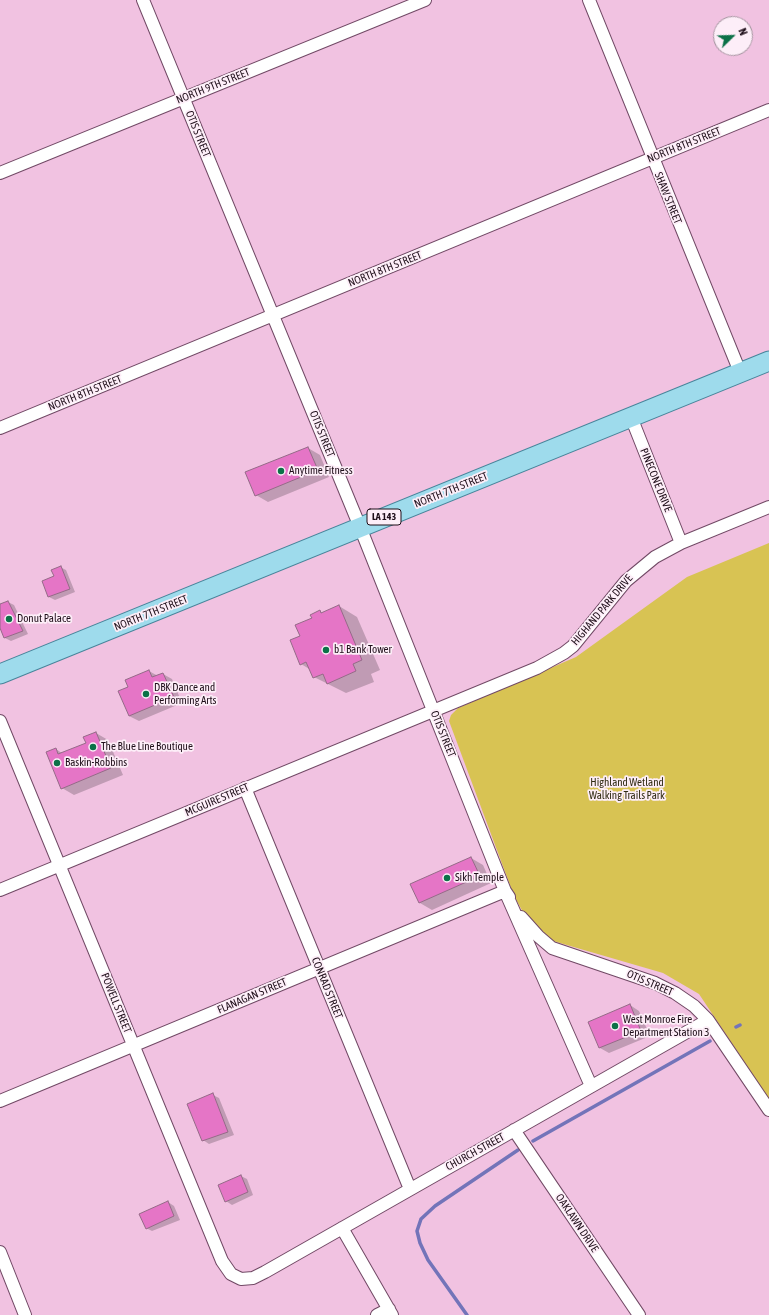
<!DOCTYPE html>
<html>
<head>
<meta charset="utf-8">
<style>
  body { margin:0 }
  #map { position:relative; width:769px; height:1315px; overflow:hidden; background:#f1c2e1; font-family:"Asap Condensed",sans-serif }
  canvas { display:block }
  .north { position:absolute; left:713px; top:16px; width:40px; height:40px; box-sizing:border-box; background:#fdeef8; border:1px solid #a4949f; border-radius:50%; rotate:67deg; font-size:11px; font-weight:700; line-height:16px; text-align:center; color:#1e0e19 }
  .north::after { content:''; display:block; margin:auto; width:14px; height:18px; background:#0c7148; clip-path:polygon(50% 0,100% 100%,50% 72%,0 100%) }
</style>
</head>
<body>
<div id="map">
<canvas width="769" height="1315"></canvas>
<div class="north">N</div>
</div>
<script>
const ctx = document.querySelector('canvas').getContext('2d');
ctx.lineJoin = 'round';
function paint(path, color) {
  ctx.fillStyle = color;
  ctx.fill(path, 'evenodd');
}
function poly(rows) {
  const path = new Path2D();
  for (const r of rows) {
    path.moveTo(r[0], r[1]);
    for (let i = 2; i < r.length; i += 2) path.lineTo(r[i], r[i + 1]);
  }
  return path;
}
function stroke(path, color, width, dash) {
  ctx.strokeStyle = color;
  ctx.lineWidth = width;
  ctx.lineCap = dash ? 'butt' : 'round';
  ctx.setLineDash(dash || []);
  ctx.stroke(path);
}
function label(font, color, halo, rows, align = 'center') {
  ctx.font = font + ' "Asap Condensed",sans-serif';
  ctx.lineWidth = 3.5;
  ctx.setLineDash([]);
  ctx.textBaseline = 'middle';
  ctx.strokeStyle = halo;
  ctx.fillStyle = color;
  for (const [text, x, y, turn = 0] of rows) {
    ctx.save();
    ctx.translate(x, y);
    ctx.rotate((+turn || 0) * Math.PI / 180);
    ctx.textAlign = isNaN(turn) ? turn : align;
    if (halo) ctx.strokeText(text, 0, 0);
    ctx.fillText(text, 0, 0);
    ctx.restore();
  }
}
const green = poly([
  [769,543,769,1099,699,994,663,973,553,941,524,914,514,896,449,721,451,715,458,708,576,657,687,577]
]);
const shadow = poly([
  [308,448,320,455,329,477,268,502,256,495],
  [60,567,66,570,75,592,55,600,49,597,43,582,55,577],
  [8,602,14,605,28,634,11,641,5,638,0,622,0,605],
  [339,606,357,617,380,670,371,674,374,682,346,693,314,677,311,670,301,664,301,637,313,618,320,612,323,613],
  [149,671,158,676,163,674,172,679,182,703,139,721,129,716,129,687],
  [96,733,108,740,123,775,74,795,62,788,56,749,63,754,87,743],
  [471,858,483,865,491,883,432,910,420,903],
  [630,1005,639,1011,650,1036,609,1053,600,1048,589,1022],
  [213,1095,219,1098,234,1135,209,1144,203,1140],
  [241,1176,247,1179,253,1195,232,1205,226,1201],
  [168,1202,174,1206,180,1220,152,1231,146,1228]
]);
const stream = poly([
  [736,1027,740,1025],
  [533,1141,710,1041],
  [467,1315,428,1260,420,1243,417,1231,421,1219,435,1206,518,1150]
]);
const building = poly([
  [308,447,318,470,255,496,245,472,308,447],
  [61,566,70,589,48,597,42,581,54,576,51,570,61,566],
  [8,601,23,631,4,638,0,628,0,604,8,601],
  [339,605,362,660,353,664,356,671,327,684,323,674,313,678,306,662,300,665,290,640,300,636,295,625,312,618,310,615,320,610,321,613,339,605],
  [149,670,152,677,163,673,174,697,129,716,118,691,128,687,125,680,149,670],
  [96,732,111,768,61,789,46,752,56,748,58,754,86,743,83,737,96,732],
  [471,857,480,876,419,903,410,884,471,857],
  [630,1004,641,1031,599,1048,588,1022,630,1004],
  [213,1093,228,1132,202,1141,187,1104,213,1093],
  [241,1175,248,1192,225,1202,218,1185,241,1175],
  [168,1201,174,1216,146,1229,139,1214,168,1201]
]);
const street = poly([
  [143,0,360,527,505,891,591,1086],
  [589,0,740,372],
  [0,173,425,0],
  [631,417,681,543],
  [0,428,769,110],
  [0,721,222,1261,231,1274,241,1279,253,1278,265,1272,708,1020],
  [245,788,410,1189],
  [0,890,537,668,564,653,573,646,626,581,655,557,681,543,769,507],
  [521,917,538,936,552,948,655,983,675,993,694,1006,708,1020,769,1110],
  [0,1101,505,891,509,897],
  [514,1130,639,1315],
  [342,1228,392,1315],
  [0,1252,25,1315],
  [377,1315,389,1309]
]);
const primary = poly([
  [0,674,769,361]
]);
const markers = [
  [281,471,4,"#0c7148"],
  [9,619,4,"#0c7148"],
  [326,650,4,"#0c7148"],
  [146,694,4,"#0c7148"],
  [93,747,4,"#0c7148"],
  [57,763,4,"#0c7148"],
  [447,878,4,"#0c7148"],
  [615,1026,4,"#0c7148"]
];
const shields = [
  [384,517,34]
];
const shieldNames = [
  ["LA 143",384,517]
];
const streetNames = [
  ["NORTH 9TH STREET",213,86,-22],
  ["OTIS STREET",198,134,68],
  ["NORTH 8TH STREET",684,145,-22],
  ["SHAW STREET",668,198,68],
  ["NORTH 8TH STREET",385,269,-22],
  ["NORTH 8TH STREET",85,393,-22],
  ["OTIS STREET",322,434,68],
  ["PINECONE DRIVE",656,480,68],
  ["NORTH 7TH STREET",451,490,-22],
  ["HIGHAND PARK DRIVE",602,610,-50],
  ["NORTH 7TH STREET",151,613,-22],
  ["OTIS STREET",443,734,68],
  ["MCGUIRE STREET",217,800,-23],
  ["OTIS STREET",650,983,23],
  ["CONRAD STREET",327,988,68],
  ["FLANAGAN STREET",252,996,-23],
  ["POWELL STREET",116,1003,68],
  ["CHURCH STREET",475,1152,-29],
  ["OAKLAWN DRIVE",577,1223,56]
];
const poiNames = [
  ["Anytime Fitness",289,471],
  ["Donut Palace",17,619],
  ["b1 Bank Tower",334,650],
  ["DBK Dance and",154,688],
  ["Performing Arts",154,701],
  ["The Blue Line Boutique",101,747],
  ["Baskin-Robbins",65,763],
  ["Sikh Temple",455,878],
  ["West Monroe Fire",623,1020],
  ["Department Station 3",623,1033]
];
const parkNames = [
  ["Highland Wetland",627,783],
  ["Walking Trails Park",627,796]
];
paint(green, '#d8c353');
paint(shadow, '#0003');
stroke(stream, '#7374b9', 3.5);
paint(building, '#e575c6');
stroke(building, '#946a87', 1);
stroke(street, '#714965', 14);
stroke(primary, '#47849a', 21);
stroke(street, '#fff', 12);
stroke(primary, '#9edbec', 19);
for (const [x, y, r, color] of markers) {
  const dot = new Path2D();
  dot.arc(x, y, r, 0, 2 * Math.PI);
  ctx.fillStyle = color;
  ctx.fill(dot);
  stroke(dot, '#fdeef8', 1.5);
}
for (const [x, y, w] of shields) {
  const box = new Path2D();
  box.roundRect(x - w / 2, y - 8, w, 16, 3);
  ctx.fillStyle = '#fdeef8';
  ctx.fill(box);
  stroke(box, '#1e0e19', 1);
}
label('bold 10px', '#1e0e19', null, shieldNames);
label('11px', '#1e0e19', '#fdeef8', streetNames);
label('11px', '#1e0e19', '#fdeef8', poiNames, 'left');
label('11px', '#302b13', '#fdeef8', parkNames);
</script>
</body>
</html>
